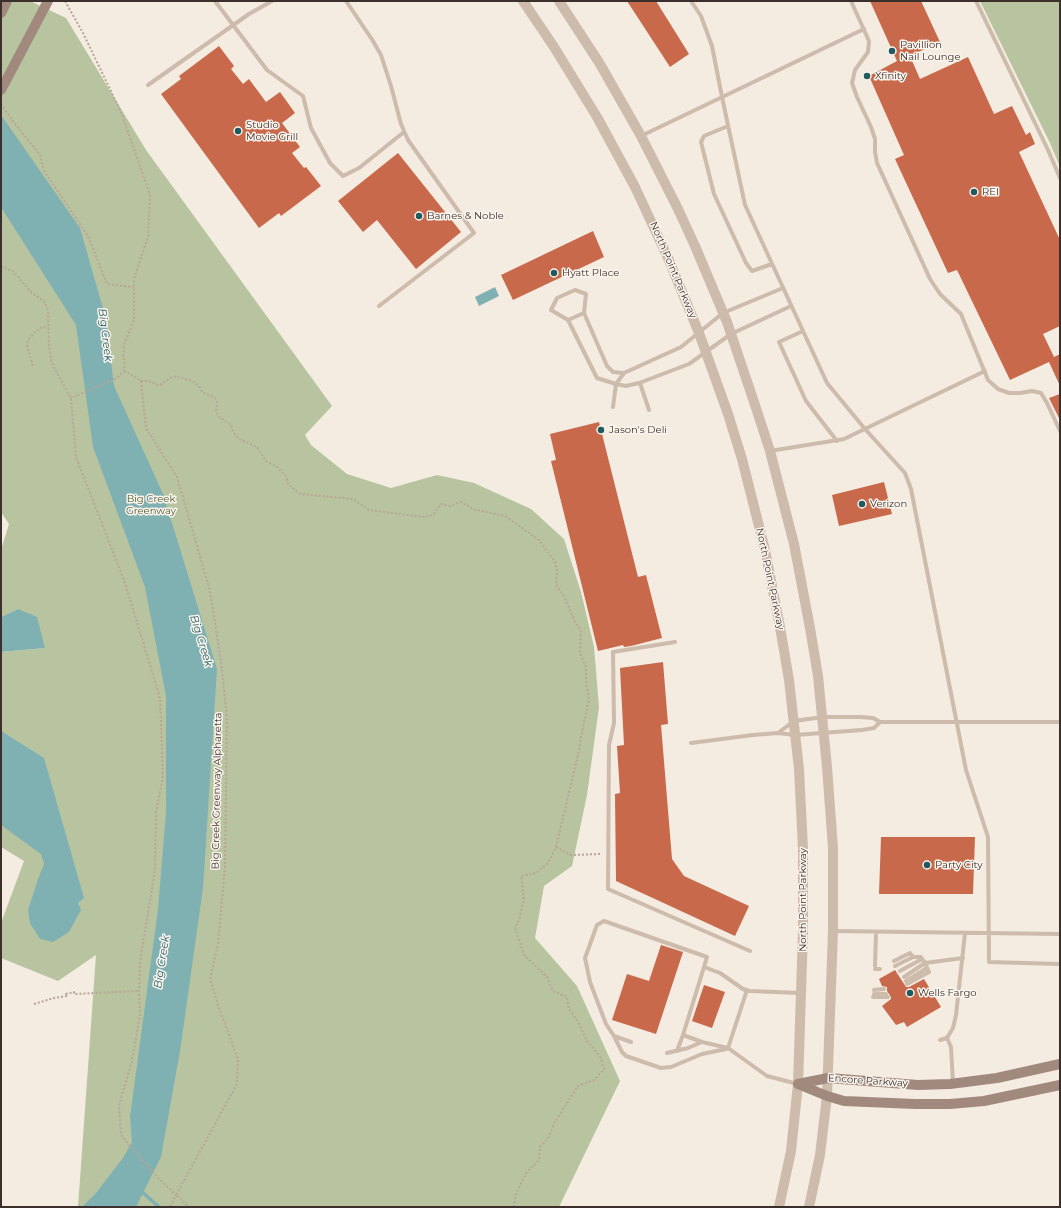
<!DOCTYPE html>
<html>
<head>
<meta charset="utf-8">
<style>
  body { margin:0 }
  #map { position:relative; width:1061px; height:1208px; overflow:hidden; background:#f4ebe1; font-family:Montserrat,sans-serif }
  canvas { display:block }
  .frame { position:absolute; inset:0; border:2px solid #3b302b; pointer-events:none }
</style>
</head>
<body>
<div id="map">
<canvas width="1061" height="1208"></canvas>
<div class="frame"></div>
</div>
<script>
const ctx = document.querySelector('canvas').getContext('2d');
ctx.lineJoin = 'round';
function paint(path, color) {
  ctx.fillStyle = color;
  ctx.fill(path, 'evenodd');
}
function poly(rows) {
  const path = new Path2D();
  for (const r of rows) {
    path.moveTo(r[0], r[1]);
    for (let i = 2; i < r.length; i += 2) path.lineTo(r[i], r[i + 1]);
  }
  return path;
}
function stroke(path, color, width, dash) {
  ctx.strokeStyle = color;
  ctx.lineWidth = width;
  ctx.lineCap = dash ? 'butt' : 'round';
  ctx.setLineDash(dash || []);
  ctx.stroke(path);
}
function label(font, color, halo, rows, align = 'center') {
  ctx.font = font + ' Montserrat,sans-serif';
  ctx.lineWidth = 3;
  ctx.setLineDash([]);
  ctx.textBaseline = 'middle';
  ctx.strokeStyle = halo;
  ctx.fillStyle = color;
  for (const [text, x, y, turn = 0] of rows) {
    ctx.save();
    ctx.translate(x, y);
    ctx.rotate((+turn || 0) * Math.PI / 180);
    ctx.textAlign = isNaN(turn) ? turn : align;
    if (halo) ctx.strokeText(text, 0, 0);
    ctx.fillText(text, 0, 0);
    ctx.restore();
  }
}
const green = poly([
  [1,1,30,1,66,18,146,150,332,406,305,435,311,445,347,474,391,488,437,475,474,483,531,509,564,539,581,592,594,647,599,707,587,795,572,866,544,886,535,938,577,986,620,1081,559,1207,78,1207,96,955,58,981,1,958,1,923,24,861,1,847,1,652,45,648,18,609,1,617,1,550,9,524,1,512],
  [980,1,1060,1,1060,167,1050,143]
]);
const water = poly([
  [1,115,80,228,106,319,114,386,163,494,217,669,203,888,180,1051,161,1157,136,1207,82,1207,96,1193,123,1158,132,1142,130,1117,158,909,166,813,166,696,145,587,93,447,76,325,1,207],
  [495,287,499,296,479,306,475,297],
  [18,609,37,617,45,648,1,652,1,617],
  [1,731,44,758,84,898,78,903,81,910,69,932,53,942,40,939,30,923,28,910,38,879,44,864,41,854,1,825]
]);
const stream = poly([
  [140,1190,159,1207]
]);
const building = poly([
  [627,1,656,1,689,54,670,67],
  [870,1,921,1,940,42,910,56,920,79,968,57,994,114,1012,106,1026,135,1030,132,1035,144,1019,152,1060,240,1060,326,1043,334,1054,357,1060,354,1060,386,1049,362,1010,380,957,270,948,273,895,159,904,155,869,76,897,61],
  [219,46,234,66,231,69,243,84,249,79,266,102,280,92,295,113,282,123,300,147,292,153,304,168,306,167,321,186,281,216,279,213,259,228,161,94,181,79,179,76],
  [398,153,461,232,416,269,377,220,363,232,338,201],
  [593,231,604,257,513,300,501,275],
  [1060,394,1060,420,1049,398],
  [599,422,638,577,646,575,662,638,631,646,624,647,623,645,598,651,551,461,556,460,550,434],
  [884,482,892,514,839,526,832,495],
  [663,662,668,724,661,725,672,859,684,876,749,906,735,936,616,881,615,794,620,793,617,746,624,745,620,668],
  [881,837,975,837,973,894,879,894],
  [661,945,683,952,656,1034,612,1020,627,974,649,981],
  [895,970,906,987,909,987,924,979,941,1007,907,1027,904,1022,896,1025,882,1006,891,999,891,997,887,991,887,987,882,986,879,979],
  [704,985,725,992,712,1028,692,1021]
]);
const path = poly([
  [65,1,83,33,121,112,150,195,148,237,134,279,134,320,124,345,123,357,125,365,124,371,117,378,71,398],
  [1,104,12,120,40,155,44,171,88,236,107,284,133,287],
  [1,266,14,272,32,293,45,302,48,310,49,346,51,359,53,366,71,398,76,457,125,583,160,698,163,776,156,813,155,870,140,962,139,991,140,1015,132,1061,119,1105,121,1135,157,1177,176,1195,170,1207],
  [33,366,27,346,28,340,36,331,41,328,48,327],
  [124,371,134,376,141,381,146,428,177,477,210,591,221,662,227,718,225,867,218,944,210,979,220,1011,238,1059,237,1084,176,1195,189,1207],
  [141,381,149,381,158,385,162,384,170,378,176,376,192,381,199,386,202,392,215,398,217,402,216,410,218,416,231,425,233,432,239,439,257,447,266,461,277,467,286,476,288,484,300,494,353,499,369,510,423,517,433,515,441,504,450,506,461,502,473,509,505,516,539,540,555,562,557,570,556,585,564,596,576,624,581,630,580,652,586,668,586,681,589,699,582,732,578,755,556,847,548,863,536,873,521,876,524,899,519,920,515,928,524,955,547,977,553,991,567,997,569,1009,577,1020,587,1041,600,1056,604,1069,594,1080,578,1086,565,1106,554,1124,548,1139,540,1147,539,1160,526,1173,515,1196,514,1207],
  [556,847,571,855,601,854],
  [34,1004,54,998,67,996,66,994,74,992,74,994,139,991]
]);
const service = poly([
  [215,1,267,70,303,96,311,128,330,163,343,176,359,168,404,132],
  [346,1,373,41,381,55,391,86,401,124,408,140,474,233,379,306],
  [691,1,701,16,712,46,722,97,745,205,827,383,865,429,905,473,911,489,966,770,988,837,989,962,1060,964],
  [851,1,869,41,868,52,855,70,852,83,857,97,871,127,875,139,875,152,877,163,930,279,940,294,961,314,988,380,998,389,1009,393,1020,393,1032,391,1041,393,1047,403,1060,431],
  [976,1,1048,150,1060,178],
  [148,85,249,14,272,1],
  [728,126,704,136,701,142,714,194,746,263,752,271,772,264],
  [641,136,864,29],
  [568,320,551,310,557,298,575,290,586,294,584,313],
  [803,331,779,342,806,401,837,441],
  [624,373,613,372,607,366,584,313,568,320,597,378,616,384,626,386,639,383,689,364,731,334,791,306],
  [640,383,649,410],
  [613,407,616,384,624,373,681,347,723,313,783,288],
  [770,451,844,439,985,371],
  [675,642,613,652,614,723,609,745,608,889,750,951],
  [778,733,794,721,823,717,860,717,873,718,880,722,1060,722],
  [691,743,753,735,778,733,795,735,862,730,874,728,880,722],
  [833,931,1060,934],
  [894,961,910,953,913,957,921,957,925,963,929,972,907,984],
  [875,966,876,932],
  [895,966,913,957],
  [875,969,880,969],
  [900,971,922,959],
  [904,977,925,963,963,958],
  [906,981,927,968],
  [874,990,884,989],
  [874,994,886,994],
  [873,997,888,997],
  [614,1036,622,1052,626,1056,661,1068,671,1067,702,1054,726,1049],
  [947,1038,951,1047,953,1083],
  [940,1040,947,1038,953,1028,956,1015,965,933],
  [631,1042,614,1036,606,1024,590,982,585,958,597,925,604,921,707,957,704,967],
  [728,1048,747,990],
  [677,1051,683,1035],
  [667,1053,688,1048,702,1042],
  [798,1084,767,1076,728,1048,702,1042,683,1035,704,967,720,973,743,989,749,991,801,993]
]);
const tertiary = poly([
  [523,1,554,47,597,117,635,187,668,258,699,333,728,414,742,459,765,550,780,627,789,680,799,769,803,849,803,931,798,1084,791,1151,779,1207],
  [559,1,600,64,641,136,678,209,695,246,727,322,755,405,770,451,794,544,810,628,818,676,827,767,833,848,833,931,827,1096,820,1155,809,1207]
]);
const secondary = poly([
  [1,13,7,1],
  [1,90,48,1],
  [798,1084,827,1096,844,1101,915,1104,950,1104,984,1101,1060,1085],
  [798,1084,828,1078,918,1085,950,1084,997,1078,1060,1064]
]);
const markers = [
  [892,51,4,"#1f5a5e"],
  [867,76,4,"#1f5a5e"],
  [238,131,4,"#1f5a5e"],
  [974,192,4,"#1f5a5e"],
  [419,216,4,"#1f5a5e"],
  [554,273,4,"#1f5a5e"],
  [601,430,4,"#1f5a5e"],
  [862,504,4,"#1f5a5e"],
  [927,865,4,"#1f5a5e"],
  [910,993,4,"#1f5a5e"]
];
const poiNames = [
  ["Pavillion",900,45],
  ["Nail Lounge",900,57],
  ["Xfinity",875,76],
  ["Studio",246,125],
  ["Movie Grill",246,137],
  ["REI",982,192],
  ["Barnes & Noble",427,216],
  ["Hyatt Place",562,273],
  ["Jason's Deli",609,430],
  ["Verizon",870,504],
  ["Party City",935,865],
  ["Wells Fargo",918,993]
];
const streetNames = [
  ["North Point Parkway",673,270,67],
  ["North Point Parkway",770,579,78],
  ["Big Creek Greenway Alpharetta",217,791,-89],
  ["North Point Parkway",803,900,-90],
  ["Encore Parkway",868,1081,4]
];
const parkNames = [
  ["Big Creek",151,499],
  ["Greenway",151,511]
];
const waterNames = [
  ["Big Creek",105,335,83],
  ["Big Creek",201,641,73],
  ["Big Creek",162,962,-81]
];
paint(green, '#b8c4a0');
paint(water, '#7fb0b2');
stroke(stream, '#7fb0b2', 3.5);
paint(building, '#c8694b');
stroke(path, '#b9a596', 2, [2, 2]);
stroke(service, '#cdbbac', 4);
stroke(tertiary, '#cdbbac', 10);
stroke(secondary, '#a18a7d', 10);
for (const [x, y, r, color] of markers) {
  const dot = new Path2D();
  dot.arc(x, y, r, 0, 2 * Math.PI);
  ctx.fillStyle = color;
  ctx.fill(dot);
  stroke(dot, '#fbf5ee', 1.5);
}
label('10px', '#3b302b', '#fbf5ee', poiNames, 'left');
label('10px', '#3b302b', '#fbf5ee', streetNames);
label('10px', '#4a5a2e', '#fbf5ee', parkNames);
label('italic 11px', '#1f5a5e', '#fbf5ee', waterNames);
</script>
</body>
</html>
